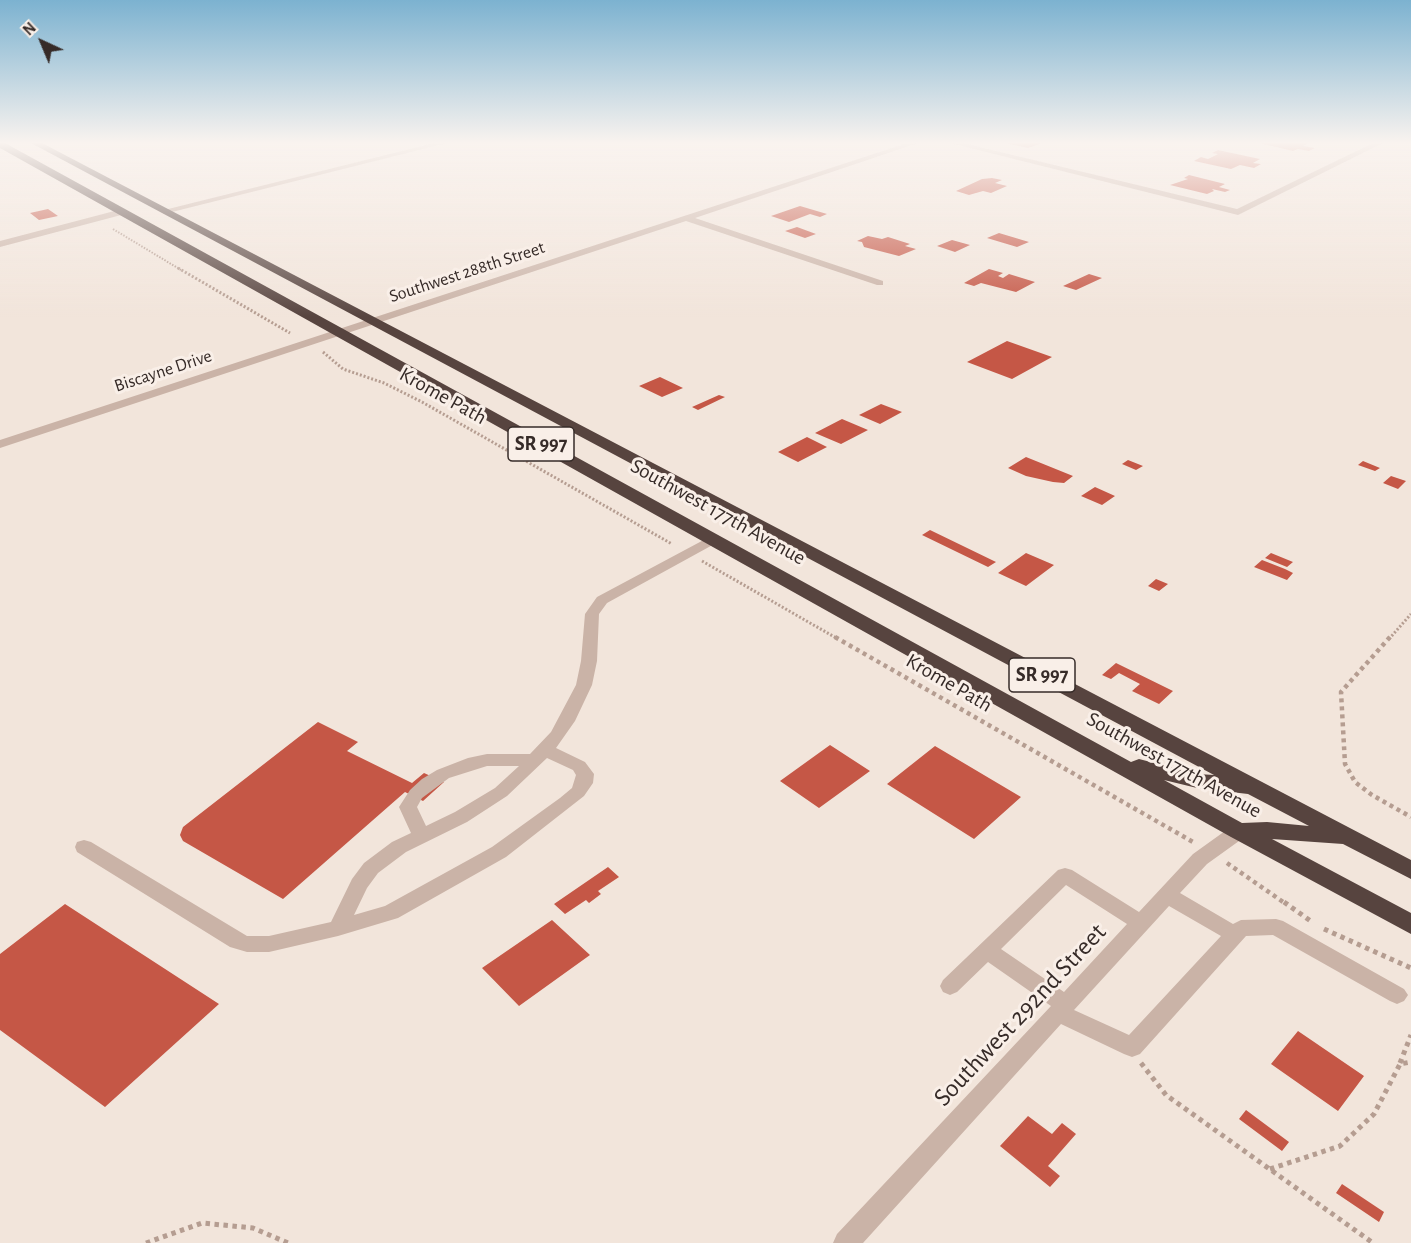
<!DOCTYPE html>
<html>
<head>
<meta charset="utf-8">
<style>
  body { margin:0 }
  #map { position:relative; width:1411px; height:1243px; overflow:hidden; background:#f2e5db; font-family:"Alegreya Sans",sans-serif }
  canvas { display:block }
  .north { position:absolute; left:12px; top:12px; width:60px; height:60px; -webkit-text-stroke:4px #f9efe8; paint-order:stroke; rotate:316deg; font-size:16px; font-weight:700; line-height:24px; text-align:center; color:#362b28 }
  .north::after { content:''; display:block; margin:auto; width:21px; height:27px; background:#362b28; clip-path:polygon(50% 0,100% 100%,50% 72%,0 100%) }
</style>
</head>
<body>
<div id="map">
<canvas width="1411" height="1243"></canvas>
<div class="north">N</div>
</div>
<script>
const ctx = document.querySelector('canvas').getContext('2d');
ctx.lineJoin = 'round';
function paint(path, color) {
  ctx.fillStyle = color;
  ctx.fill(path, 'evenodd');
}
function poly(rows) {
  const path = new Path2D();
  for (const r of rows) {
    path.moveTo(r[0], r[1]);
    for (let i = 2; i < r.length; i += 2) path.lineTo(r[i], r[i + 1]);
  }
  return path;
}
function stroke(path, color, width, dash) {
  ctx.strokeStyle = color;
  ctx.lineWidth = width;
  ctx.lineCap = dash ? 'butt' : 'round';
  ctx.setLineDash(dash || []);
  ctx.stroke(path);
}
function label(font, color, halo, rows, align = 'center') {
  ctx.font = font + ' "Alegreya Sans",sans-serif';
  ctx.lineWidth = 6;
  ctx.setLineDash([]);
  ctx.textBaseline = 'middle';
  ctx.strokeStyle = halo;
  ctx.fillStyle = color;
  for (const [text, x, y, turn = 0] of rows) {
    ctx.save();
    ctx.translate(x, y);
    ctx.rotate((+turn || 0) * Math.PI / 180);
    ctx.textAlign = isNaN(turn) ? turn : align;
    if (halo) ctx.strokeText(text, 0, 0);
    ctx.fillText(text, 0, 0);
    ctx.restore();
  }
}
const building = poly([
  [1005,143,1042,143,1028,148],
  [1259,143,1308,143,1303,146,1315,148,1309,151,1298,149,1293,151],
  [1218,150,1260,159,1253,163,1261,164,1254,168,1240,165,1231,169,1194,161,1201,157,1208,159,1218,154,1212,153],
  [1189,175,1225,184,1219,187,1230,190,1225,192,1212,189,1214,191,1207,194,1170,185,1188,179,1184,178],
  [992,178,1002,180,995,183,1007,186,991,193,983,191,969,195,956,191,982,179],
  [800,206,827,214,820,217,810,214,789,222,771,216],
  [48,209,58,216,39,220,30,213],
  [797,227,816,234,805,238,785,231],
  [999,233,1029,242,1017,247,987,238],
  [868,236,882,239,888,237,910,244,905,246,916,249,899,256,864,247,862,242,857,241],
  [952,240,970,245,955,252,937,246],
  [989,269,1003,273,998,276,1003,278,1009,274,1035,282,1016,292,981,283,974,286,964,283],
  [1089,274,1102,278,1076,290,1063,286],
  [1007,341,1052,357,1012,379,967,362],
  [660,377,683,388,662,397,639,386],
  [719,395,725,397,698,410,692,407],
  [881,404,902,412,880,424,859,415],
  [842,419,868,430,841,444,815,433],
  [807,437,827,447,798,462,778,452],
  [1026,457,1073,476,1064,483,1053,482,1026,476,1008,468],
  [1128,460,1143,466,1136,470,1122,464],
  [1363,461,1380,468,1375,471,1358,465],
  [1391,476,1406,481,1398,489,1383,483],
  [1095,487,1115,496,1102,505,1081,496],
  [930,530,996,562,988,567,922,535],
  [1026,553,1054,565,1026,586,998,573],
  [1271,553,1293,562,1287,567,1265,558],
  [1262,560,1285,569,1293,573,1287,580,1254,567],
  [1156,579,1168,584,1159,591,1148,586],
  [1116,663,1173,691,1159,704,1132,691,1140,684,1119,673,1111,679,1102,675],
  [318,722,358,742,347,751,412,783,424,773,444,782,423,801,405,792,283,899,183,841,180,835,183,827],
  [830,745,870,771,819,808,780,781],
  [935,746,1021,797,974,839,887,784],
  [608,867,619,877,598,891,601,894,589,903,586,900,565,914,554,904],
  [65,904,219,1004,105,1107,0,1030,0,954],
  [552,920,590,955,519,1006,482,968],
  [1298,1031,1364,1076,1338,1111,1271,1064],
  [1246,1110,1289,1142,1282,1151,1239,1119],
  [1028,1116,1052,1134,1062,1123,1076,1134,1048,1166,1060,1176,1050,1187,1000,1146],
  [1342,1184,1384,1212,1379,1222,1336,1193]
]);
const pathFar3 = poly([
  [113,229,181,270]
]);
const pathFar2 = poly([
  [178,268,290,333],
  [323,352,343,369,384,383,422,402,672,544],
  [702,561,838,639],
  [1389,639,1411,614]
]);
const pathFar1 = poly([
  [835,637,1193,842],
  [1390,637,1341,692,1345,764,1355,782,1372,795,1411,817],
  [1227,863,1286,904]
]);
const path = poly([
  [1284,902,1312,922],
  [1324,929,1411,968],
  [1141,1063,1166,1095,1373,1243],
  [1400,1063,1411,1035],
  [1270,1169,1340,1146,1374,1114,1400,1064,1411,1062],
  [146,1243,202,1223,253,1228,288,1243]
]);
const minor = poly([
  [434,143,447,143,164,214,160,211,434,143],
  [907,143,918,143,695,218,883,281,883,285,877,285,686,221,0,448,0,440,907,143],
  [950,143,963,143,1237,209,1373,143,1383,143,1238,215,950,143],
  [122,209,125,210,125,214,0,247,0,241,122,209],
  [713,535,718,536,720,539,718,542,607,603,599,614,597,661,592,685,575,721,556,748,585,762,594,774,593,783,584,796,506,857,398,918,338,936,269,952,247,952,230,947,77,852,75,847,77,842,84,840,91,842,247,936,269,936,331,922,352,879,364,863,392,842,411,833,399,807,410,790,422,779,437,770,468,758,487,754,530,754,551,732,576,685,581,661,585,614,597,597,713,535],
  [547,758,573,770,576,775,572,788,560,798,492,847,385,906,354,915,367,888,378,873,406,852,467,822,507,796,547,758],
  [487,766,519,766,495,788,455,812,426,826,417,807,422,798,449,778,487,766],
  [1239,824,1246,826,1248,831,1246,836,1207,864,1180,893,1233,924,1241,920,1276,919,1283,921,1404,989,1408,995,1404,1001,1397,1004,1390,1001,1273,935,1246,936,1140,1054,1132,1057,1124,1054,1061,1024,863,1243,833,1243,837,1234,1051,1006,988,962,957,992,950,995,943,992,940,986,943,980,1058,870,1065,868,1072,870,1139,912,1193,854,1232,826,1239,824],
  [1066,885,1127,924,1064,992,1001,949,1066,885],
  [1169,906,1221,936,1129,1035,1074,1010,1169,906]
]);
const highway = poly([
  [0,143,5,143,1131,762,1139,759,1197,774,1214,775,31,143,42,143,1411,860,1411,879,1343,844,1272,839,1411,913,1411,934,1231,837,0,148,0,143],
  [1164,780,1197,788,1248,794,1309,826,1267,822,1242,823,1164,780]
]);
const farStreetnames = [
  ["Southwest 288th Street",467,272,-18],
  ["Biscayne Drive",163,371,-18]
];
const shields = [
  [541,444,66],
  [1042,675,66]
];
const shieldNames = [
  ["SR 997",541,444],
  ["SR 997",1042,675]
];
const streetNames = [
  ["Krome Path",443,396,29],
  ["Southwest 177th Avenue",718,512,29],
  ["Krome Path",949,683,30],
  ["Southwest 177th Avenue",1174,765,29]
];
const nearStreetnames = [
  ["Southwest 292nd Street",1020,1015,-47]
];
paint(building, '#c55746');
stroke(pathFar3, '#b59d91', 2, [1.5, 1.5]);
stroke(pathFar2, '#b59d91', 3, [2, 2]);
stroke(pathFar1, '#b59d91', 4.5, [4, 4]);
stroke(path, '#b59d91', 5, [4.5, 4.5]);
paint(minor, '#cab3a7');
paint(highway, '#57443f');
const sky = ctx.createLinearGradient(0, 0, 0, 317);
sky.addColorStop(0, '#7cb2d0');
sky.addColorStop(0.45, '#f9f3ef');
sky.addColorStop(1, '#f9f3ef00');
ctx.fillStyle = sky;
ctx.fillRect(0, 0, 1411, 317);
label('18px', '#362b28', '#f9efe8', farStreetnames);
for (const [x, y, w] of shields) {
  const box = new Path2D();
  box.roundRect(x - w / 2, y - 17, w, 34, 4.5);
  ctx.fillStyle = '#f9efe8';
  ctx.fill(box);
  stroke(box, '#362b28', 1.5);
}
label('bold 20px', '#362b28', null, shieldNames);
label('21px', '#362b28', '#f9efe8', streetNames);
label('26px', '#362b28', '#f9efe8', nearStreetnames);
</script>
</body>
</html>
